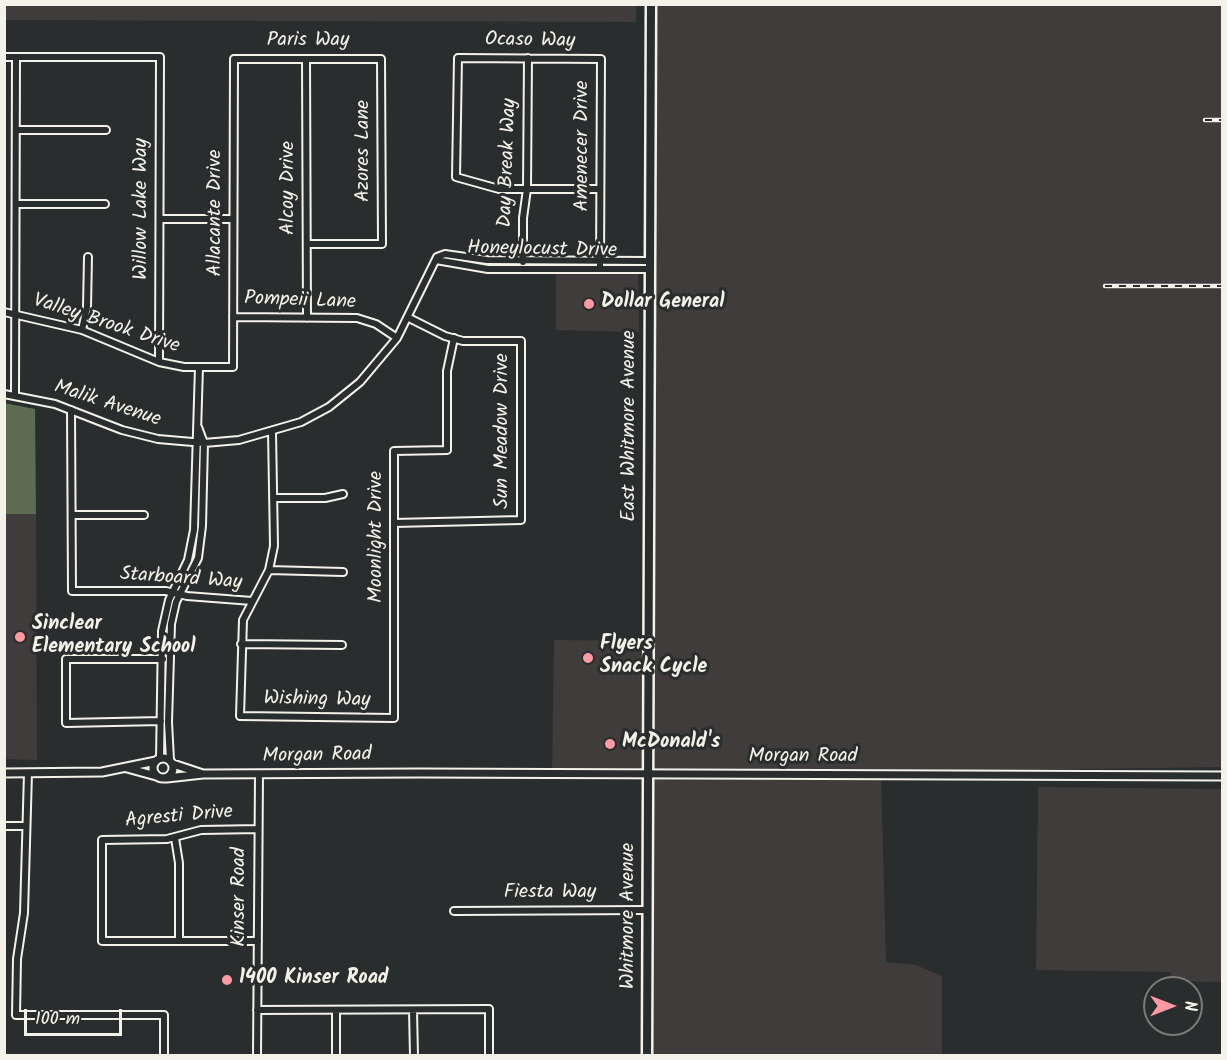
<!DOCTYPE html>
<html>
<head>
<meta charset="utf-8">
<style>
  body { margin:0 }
  #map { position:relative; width:1227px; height:1060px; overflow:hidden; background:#2a2d2e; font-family:Kalam,sans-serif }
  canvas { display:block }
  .frame { position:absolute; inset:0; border:6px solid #f4f1e8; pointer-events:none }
  .north { position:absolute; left:1143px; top:976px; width:60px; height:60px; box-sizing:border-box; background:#2a2d2e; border:2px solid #7b7b78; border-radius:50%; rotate:90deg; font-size:16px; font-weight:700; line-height:24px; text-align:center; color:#f4f1e8 }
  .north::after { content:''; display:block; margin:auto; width:21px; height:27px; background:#ff9aa2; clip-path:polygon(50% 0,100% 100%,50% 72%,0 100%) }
  .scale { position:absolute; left:24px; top:1009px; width:98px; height:27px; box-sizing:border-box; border:3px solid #f4f1e8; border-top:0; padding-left:8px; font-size:18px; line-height:21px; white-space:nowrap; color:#f4f1e8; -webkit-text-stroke:4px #2a2d2e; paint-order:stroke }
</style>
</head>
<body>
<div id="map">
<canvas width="1227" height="1060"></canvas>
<div class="frame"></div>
<div class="north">N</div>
<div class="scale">100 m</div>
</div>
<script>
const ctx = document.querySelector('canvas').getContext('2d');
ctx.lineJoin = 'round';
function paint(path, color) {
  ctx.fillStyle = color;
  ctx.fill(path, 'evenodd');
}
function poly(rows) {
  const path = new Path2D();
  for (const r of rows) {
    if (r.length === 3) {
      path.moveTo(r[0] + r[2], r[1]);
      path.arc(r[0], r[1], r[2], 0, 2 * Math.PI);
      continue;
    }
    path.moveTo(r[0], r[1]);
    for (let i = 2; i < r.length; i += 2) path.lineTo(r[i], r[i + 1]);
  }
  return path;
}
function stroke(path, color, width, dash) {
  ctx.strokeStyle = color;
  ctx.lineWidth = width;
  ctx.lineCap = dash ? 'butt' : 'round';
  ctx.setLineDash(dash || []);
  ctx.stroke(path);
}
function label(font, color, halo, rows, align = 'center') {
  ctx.font = font + ' Kalam,sans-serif';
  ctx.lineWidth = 6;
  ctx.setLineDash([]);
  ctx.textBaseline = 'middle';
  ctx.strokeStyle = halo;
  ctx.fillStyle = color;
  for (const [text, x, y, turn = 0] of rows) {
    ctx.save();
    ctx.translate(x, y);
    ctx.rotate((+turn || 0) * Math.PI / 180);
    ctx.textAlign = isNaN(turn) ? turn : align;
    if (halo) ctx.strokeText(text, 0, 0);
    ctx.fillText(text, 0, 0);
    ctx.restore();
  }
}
const built = poly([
  [5,4,636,4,636,22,5,20],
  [656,5,1222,5,1222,767,881,772,886,962,916,965,942,976,942,1055,645,1056,648,383],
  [556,264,638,265,639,332,556,330],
  [5,514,36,514,37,760,5,759],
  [554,640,643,641,642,771,552,774],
  [1038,787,1222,789,1222,982,1171,981,1171,972,1036,970]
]);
const green = poly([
  [4,403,35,409,36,514,5,514]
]);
const minor = poly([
  [4,57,160,57,159,362],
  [306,59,307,318],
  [17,130,106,130],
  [17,204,105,204],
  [160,219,233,219],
  [436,260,488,269,648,269],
  [523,262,523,218,527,189,528,58],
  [600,269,601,59,458,58,456,177,499,189,600,189],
  [4,312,82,330,159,362,184,367,233,367,234,59,381,59,382,244,307,244],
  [233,317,357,318,376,324,397,338],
  [82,330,87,307,88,257],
  [4,394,55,404,122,430,158,439,204,443,239,440,301,422,329,407,360,382,397,338,437,257,445,254,487,260,648,261],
  [15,395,16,57],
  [71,410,72,591,166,591,187,596,252,601],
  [272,432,274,546,269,570,243,620,240,716,394,718,394,451,447,450,447,371,454,338],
  [273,498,325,498,343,494],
  [72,515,144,515],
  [394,523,521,520,521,341,463,341,445,336,409,318],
  [269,570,343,572],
  [241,644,342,645],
  [161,721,66,723,66,659,163,659],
  [160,759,162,631,169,600,188,560,194,530,199,367],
  [170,760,168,722,171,624,176,602,198,558,202,526,204,443,198,427],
  [28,773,24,913,17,959,16,1015,164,1015,164,1056],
  [4,826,25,826],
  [175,838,179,863,179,941],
  [454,911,647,910],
  [258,941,102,941,102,840,167,839,201,830,258,829],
  [257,1010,489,1009,489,1056],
  [336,1010,336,1056],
  [413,1010,414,1056],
  [257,1056,259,775]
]);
const tertiary = poly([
  [163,768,10],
  [173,764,203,774],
  [127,768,156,776],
  [4,773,102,772,156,761],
  [167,778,203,774,419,773,1222,776]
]);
const secondary = poly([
  [647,1056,651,4]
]);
const rail = poly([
  [1205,120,1222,120],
  [1105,286,1222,286]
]);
const markers = [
  [589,304,6,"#ff9aa2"],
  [20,637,6,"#ff9aa2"],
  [588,658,6,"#ff9aa2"],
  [610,744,6,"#ff9aa2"],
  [227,980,6,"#ff9aa2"]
];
const streetNames = [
  ["Paris Way",308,42],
  ["Ocaso Way",530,42,1],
  ["Amenecer Drive",584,146,-90],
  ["Azores Lane",365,151,-90],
  ["Day Break Way",509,163,-88],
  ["Alcoy Drive",290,188,-90],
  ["Willow Lake Way",143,209,-90],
  ["Allacante Drive",217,213,-90],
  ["Honeylocust Drive",542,251,1],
  ["Pompeii Lane",300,302,2],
  ["Valley Brook Drive",106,325,18],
  ["Malik Avenue",107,405,18],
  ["East Whitmore Avenue",631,426,-90],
  ["Sun Meadow Drive",504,431,-90],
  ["Moonlight Drive",378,537,-90],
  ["Starboard Way",181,580,4],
  ["Wishing Way",317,701,1],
  ["Morgan Road",317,757,-1],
  ["Morgan Road",803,758],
  ["Agresti Drive",179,818,-5],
  ["Fiesta Way",550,894],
  ["Kinser Road",241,897,-90],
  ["Whitmore Avenue",630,916,-90]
];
const poiNames = [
  ["Dollar General",601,304],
  ["Sinclear",32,626],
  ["Elementary School",32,649],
  ["Flyers",600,646],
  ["Snack Cycle",600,669],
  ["McDonald's",622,744],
  ["1400 Kinser Road",239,980]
];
paint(built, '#3f3c3b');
paint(green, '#5d6b52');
stroke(minor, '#f4f1e8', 10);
stroke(tertiary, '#f4f1e8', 11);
stroke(secondary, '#f4f1e8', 13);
stroke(minor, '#2a2d2e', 6);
stroke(tertiary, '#2a2d2e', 7);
stroke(secondary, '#2a2d2e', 8);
stroke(rail, '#f4f1e8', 4.5);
stroke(rail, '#2a2d2e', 2, [7]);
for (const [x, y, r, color] of markers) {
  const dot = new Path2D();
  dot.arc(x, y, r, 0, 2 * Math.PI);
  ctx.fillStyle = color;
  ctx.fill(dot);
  stroke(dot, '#2a2d2e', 2);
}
label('20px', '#f4f1e8', '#2a2d2e', streetNames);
label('bold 20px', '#f4f1e8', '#2a2d2e', poiNames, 'left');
</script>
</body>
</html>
